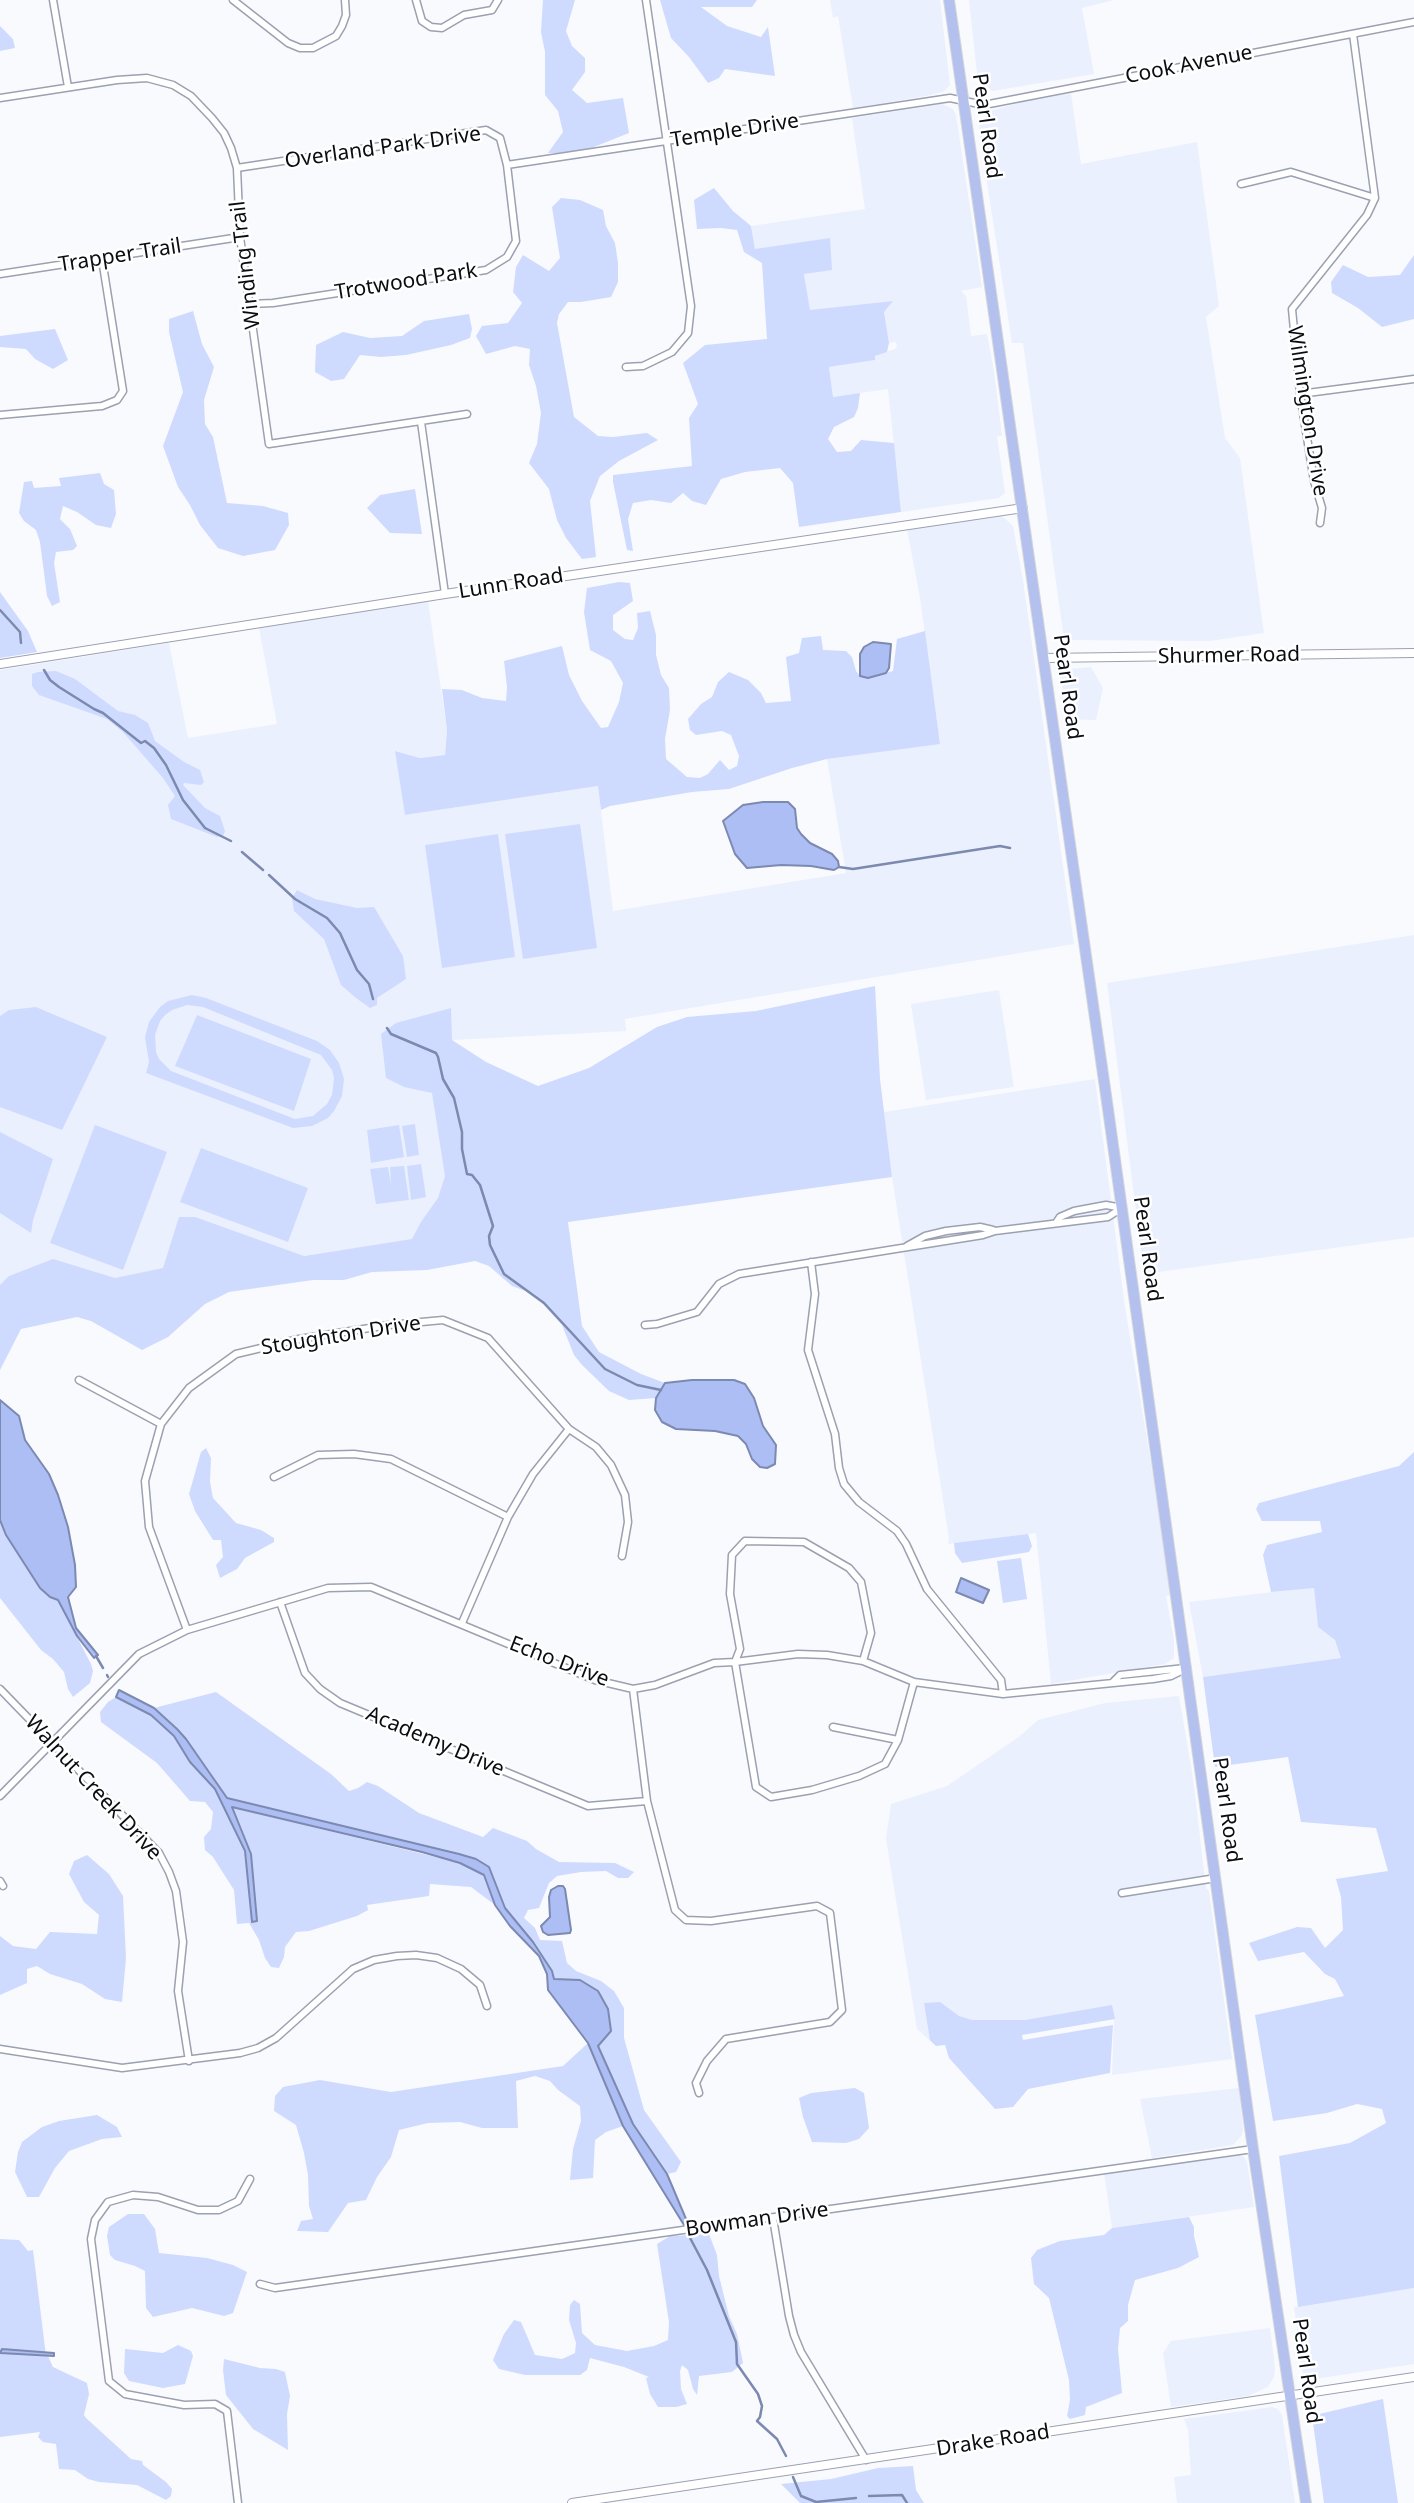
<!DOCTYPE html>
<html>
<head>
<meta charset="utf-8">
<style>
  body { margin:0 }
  canvas { display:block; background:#f9fafe }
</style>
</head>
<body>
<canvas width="1414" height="2503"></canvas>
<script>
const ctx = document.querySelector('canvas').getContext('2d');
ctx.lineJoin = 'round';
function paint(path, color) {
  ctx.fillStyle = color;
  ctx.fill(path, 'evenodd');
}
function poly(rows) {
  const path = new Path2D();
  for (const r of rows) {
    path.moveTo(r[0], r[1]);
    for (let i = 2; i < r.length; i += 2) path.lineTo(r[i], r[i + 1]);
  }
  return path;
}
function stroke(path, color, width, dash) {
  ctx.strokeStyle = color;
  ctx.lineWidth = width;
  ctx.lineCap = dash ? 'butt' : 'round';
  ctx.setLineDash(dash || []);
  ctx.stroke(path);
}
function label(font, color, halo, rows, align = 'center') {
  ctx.font = font + ' "Noto Sans",sans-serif';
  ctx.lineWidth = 5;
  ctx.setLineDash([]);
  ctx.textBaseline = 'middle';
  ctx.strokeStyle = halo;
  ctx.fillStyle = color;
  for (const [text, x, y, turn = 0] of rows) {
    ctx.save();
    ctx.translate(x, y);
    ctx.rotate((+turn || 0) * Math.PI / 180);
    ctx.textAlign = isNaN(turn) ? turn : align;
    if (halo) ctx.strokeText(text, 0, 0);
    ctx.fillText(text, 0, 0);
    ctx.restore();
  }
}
const built = poly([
  [830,0,940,0,950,85,944,91,931,95,853,108,838,16,833,18],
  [969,0,1114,0,1082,8,1094,74,992,91,985,84,978,83],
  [1071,93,1081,164,1197,142,1219,306,1206,317,1225,438,1240,458,1264,633,1210,641,1064,640,1023,343,1012,343,979,131,980,122,990,111,1033,99],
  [942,104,953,109,956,115,982,287,961,291,966,296,971,336,987,334,994,371,1002,436,997,436,1005,493,999,498,901,512,888,389,833,397,829,367,874,360,875,356,897,348,896,342,889,343,884,312,892,301,810,311,804,274,755,249,751,226,865,209,852,118],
  [1002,516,1013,526,1023,580,1074,944,625,1019,626,1031,453,1040,475,1230,0,1302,0,670,169,643,188,738,277,724,259,628,428,601,447,730,445,755,420,758,396,751,405,815,598,786,613,911,846,873,827,759,940,743,920,598,907,529],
  [1091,667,1103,688,1096,720,1067,719,1061,678,1069,669],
  [1414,935,1414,1237,1144,1274,1107,983],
  [999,990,1014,1087,926,1100,911,1004],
  [1095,1079,1125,1307,1173,1595,1166,1596,1174,1640,1174,1658,1165,1664,1051,1684,1036,1533,948,1544,949,1538,892,1177,884,1112],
  [1314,1587,1318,1627,1335,1640,1342,1658,1203,1677,1189,1602],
  [1179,1696,1193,1778,1206,1888,1209,1891,1232,2059,1112,2075,1114,2019,936,2046,917,2029,886,1839,891,1804,947,1786,1020,1736,1038,1720,1105,1703],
  [1239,2088,1243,2130,1242,2135,1233,2145,1152,2158,1140,2099],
  [1233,2154,1243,2156,1247,2162,1254,2207,1112,2228,1104,2173],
  [1414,2288,1414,2364,1308,2380,1303,2374,1294,2307],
  [1270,2328,1275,2368,1274,2377,1268,2387,1248,2396,1171,2407,1163,2353,1171,2341],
  [1272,2407,1278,2409,1282,2415,1295,2503,1177,2503,1174,2477,1191,2475,1188,2430,1184,2419]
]);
const green = poly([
  [543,0,575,0,566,31,572,46,585,58,585,72,572,90,587,103,623,98,629,133,579,153,548,153,563,132,558,111,545,95,545,52,541,32],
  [660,0,757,0,752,7,701,7,727,26,761,37,768,27,775,76,725,69,719,78,708,83,689,57,671,38],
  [0,26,13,39,15,48,0,51],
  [714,188,733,211,751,226,755,249,830,238,832,270,804,274,810,310,893,301,884,312,889,343,887,352,875,356,875,360,829,367,833,397,860,393,858,408,854,417,834,427,828,439,837,452,851,451,861,440,894,443,901,512,799,527,793,483,780,468,745,472,721,479,706,505,692,501,683,493,671,503,651,500,633,503,628,519,633,551,627,550,613,482,613,475,692,466,689,418,698,404,683,363,705,345,767,339,762,263,744,252,737,230,721,228,697,229,694,200],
  [561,198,580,200,603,210,606,226,615,243,618,263,618,282,611,297,581,302,568,302,559,314,557,323,574,417,598,436,613,437,647,433,658,440,619,461,600,476,590,501,596,557,582,559,566,538,557,520,549,489,529,463,537,444,541,413,536,386,529,365,530,349,515,346,486,354,476,336,482,326,508,323,522,303,513,292,516,267,523,255,549,271,560,258,552,207],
  [1414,255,1414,319,1382,327,1358,308,1332,293,1331,282,1343,265,1368,277,1400,275],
  [193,311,202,344,214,367,204,400,205,424,213,437,227,503,263,506,288,513,289,525,275,550,243,556,218,548,200,525,190,505,178,487,163,446,183,392,169,332,169,319],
  [469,314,472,329,470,338,451,345,406,355,381,357,360,355,344,379,331,381,315,372,316,345,343,332,370,338,402,336,424,321],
  [55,329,68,360,53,369,35,359,26,349,0,347,0,336],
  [100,473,104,484,114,490,116,514,111,528,96,525,77,512,63,506,60,519,70,529,77,546,73,550,56,552,54,563,60,602,52,606,47,596,40,542,36,530,24,521,19,513,24,482,32,481,34,488,61,486,59,478],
  [415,489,422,534,390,533,367,508,380,495],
  [619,582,630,583,633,601,613,615,613,630,625,639,633,640,638,628,637,613,650,611,656,635,656,655,661,675,669,688,670,710,665,739,666,759,687,777,700,778,708,774,720,760,729,770,737,766,739,756,731,735,722,731,696,735,690,730,688,719,701,704,712,697,718,682,729,672,748,680,761,693,766,703,791,701,786,657,799,653,802,638,821,636,823,650,846,651,852,657,856,671,860,676,868,678,893,671,897,639,925,631,940,744,827,759,792,768,729,789,692,792,610,806,601,810,598,786,405,815,395,751,420,758,445,755,447,730,442,689,462,690,482,698,506,701,507,687,504,661,562,646,569,675,582,701,601,728,608,727,619,702,623,683,611,661,590,650,584,612,587,588],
  [0,592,28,631,37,652,0,658],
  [56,671,75,679,118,711,135,715,148,723,155,741,184,762,200,770,204,782,201,785,184,783,183,785,205,808,220,816,225,831,223,836,217,837,171,819,168,805,175,796,163,778,123,732,107,719,39,695,32,686,32,674,38,672],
  [580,824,597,948,523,959,505,834],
  [498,834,515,957,442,968,425,845],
  [297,890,315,899,357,908,374,907,403,956,406,979,377,998,377,1005,370,1008,356,998,341,985,324,939,294,911,292,898],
  [875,986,880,1079,892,1177,568,1222,582,1326,599,1352,641,1374,665,1383,656,1398,629,1400,609,1391,582,1365,574,1355,562,1325,534,1294,512,1286,489,1266,475,1261,427,1270,372,1272,344,1280,313,1280,229,1292,205,1304,168,1337,142,1350,91,1321,77,1317,21,1329,0,1370,0,1285,9,1276,53,1259,115,1278,163,1268,179,1217,195,1217,304,1256,412,1239,421,1222,438,1198,445,1176,432,1093,404,1087,386,1078,381,1034,396,1023,451,1008,452,1040,486,1062,538,1086,589,1068,657,1027,687,1017,756,1011],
  [192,995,206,998,317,1041,330,1050,339,1063,344,1079,342,1096,334,1111,328,1118,312,1126,293,1128,146,1073,149,1062,145,1037,149,1022,160,1007,168,1001],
  [187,1005,203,1007,321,1055,332,1070,334,1078,332,1095,327,1104,313,1116,295,1119,171,1071,159,1059,156,1052,155,1035,160,1021,165,1015,172,1010],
  [36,1007,107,1037,62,1130,0,1107,0,1016,9,1010],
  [197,1015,311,1059,294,1111,175,1066],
  [415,1124,419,1155,407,1157,402,1126],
  [95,1125,167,1152,123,1270,50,1243],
  [399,1125,404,1157,371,1163,367,1130],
  [0,1132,53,1159,33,1220,31,1233,0,1213],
  [201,1148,308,1188,288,1242,180,1202],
  [421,1164,426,1197,411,1200,407,1166],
  [404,1166,409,1200,376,1204,370,1169,388,1167,391,1184,390,1167],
  [206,1448,211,1458,210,1482,213,1498,236,1523,261,1530,274,1538,274,1542,245,1558,237,1569,220,1578,216,1565,223,1557,221,1540,213,1540,195,1511,189,1494,201,1452],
  [1414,1452,1414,2288,1298,2307,1279,2156,1350,2143,1386,2123,1382,2109,1357,2104,1327,2113,1273,2121,1255,2015,1344,1996,1335,1979,1325,1974,1304,1952,1258,1961,1249,1943,1297,1927,1311,1928,1325,1948,1343,1930,1341,1897,1336,1879,1388,1871,1376,1828,1301,1822,1288,1757,1215,1767,1203,1677,1341,1658,1335,1640,1318,1627,1314,1588,1271,1592,1263,1555,1267,1545,1322,1532,1320,1521,1262,1521,1256,1509,1259,1503,1399,1466],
  [0,1520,6,1535,50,1597,58,1600,91,1664,93,1671,90,1683,73,1697,68,1689,64,1672,53,1659,41,1650,0,1598],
  [1028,1534,1032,1546,1029,1552,962,1563,955,1553,954,1543],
  [1021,1558,1027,1599,1003,1603,997,1561],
  [216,1692,331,1774,349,1791,358,1788,367,1782,378,1786,419,1813,483,1837,493,1828,527,1841,536,1849,559,1862,615,1863,634,1872,628,1878,618,1878,606,1871,581,1872,557,1876,549,1883,539,1908,528,1910,524,1918,535,1928,540,1940,562,1941,567,1963,576,1971,601,1981,614,1991,624,2008,624,2038,644,2110,681,2162,676,2172,667,2174,633,2124,598,2046,611,2030,608,2009,598,1991,580,1980,554,1980,552,1971,533,1942,505,1908,489,1867,476,1859,459,1854,227,1798,186,1739,154,1708],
  [116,1697,151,1715,174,1736,190,1762,215,1789,246,1856,251,1854,231,1807,460,1863,484,1875,495,1905,471,1887,430,1884,429,1896,367,1905,368,1910,357,1916,309,1931,296,1932,285,1947,284,1957,279,1968,271,1967,265,1958,259,1940,249,1923,237,1924,234,1890,213,1857,205,1850,204,1837,211,1829,213,1812,205,1802,190,1801,157,1763,101,1722,100,1712,108,1702],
  [87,1855,109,1874,123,1896,126,1958,122,2002,105,1999,82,1984,50,1974,37,1966,27,1969,27,1983,0,1995,0,1936,13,1946,36,1949,50,1932,97,1934,99,1915,84,1902,69,1874,74,1861],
  [940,2002,959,2016,972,2020,1025,2020,1112,2005,1115,2019,1022,2035,1023,2040,1113,2025,1110,2073,1028,2089,1013,2107,995,2109,949,2058,945,2045,936,2046,930,2040,924,2003],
  [588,2043,623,2126,606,2132,595,2140,593,2178,570,2180,573,2149,581,2121,580,2106,558,2090,550,2081,535,2076,516,2081,518,2128,482,2128,460,2122,428,2123,399,2130,391,2157,377,2177,366,2200,348,2203,328,2232,297,2231,301,2221,313,2219,309,2206,308,2175,304,2153,296,2125,274,2111,275,2096,283,2087,320,2080,391,2092,563,2066],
  [855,2088,864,2093,869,2128,859,2139,846,2143,812,2142,803,2117,799,2098,811,2093],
  [97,2115,117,2127,122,2137,102,2139,69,2151,55,2168,39,2197,27,2197,15,2172,18,2152,22,2142,42,2127,59,2121],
  [128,2214,144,2214,155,2229,159,2253,207,2258,233,2265,247,2272,233,2313,224,2316,192,2308,153,2317,146,2308,145,2271,135,2266,115,2260,110,2255,107,2236,109,2227],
  [1189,2217,1194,2227,1194,2236,1199,2257,1178,2268,1135,2280,1128,2305,1128,2321,1120,2328,1118,2349,1122,2393,1086,2407,1085,2415,1070,2419,1067,2416,1070,2400,1069,2380,1049,2298,1034,2284,1031,2258,1037,2250,1060,2241,1104,2235,1112,2228],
  [709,2234,717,2255,719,2276,729,2316,737,2334,743,2363,732,2372,699,2376,697,2395,693,2389,688,2370,682,2365,680,2371,681,2389,687,2404,676,2407,658,2407,650,2394,646,2378,649,2377,624,2367,590,2358,587,2370,580,2375,525,2375,499,2369,493,2360,504,2334,514,2320,521,2322,535,2355,562,2359,575,2353,576,2343,569,2320,570,2305,574,2300,580,2304,582,2333,595,2345,627,2351,654,2346,668,2340,669,2322,657,2244,670,2236],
  [0,2239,19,2240,28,2251,33,2250,46,2356,48,2356,53,2367,87,2383,89,2394,84,2415,86,2418,131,2459,142,2461,143,2465,166,2482,172,2489,171,2496,166,2500,137,2485,99,2482,88,2479,75,2470,59,2469,56,2444,43,2442,38,2437,40,2432,0,2437],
  [178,2345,191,2351,193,2356,185,2384,163,2388,129,2381,124,2373,125,2349,163,2353],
  [224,2359,260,2368,276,2369,285,2372,290,2396,287,2414,288,2450,253,2429,226,2395,223,2370],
  [1383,2399,1398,2503,1324,2503,1313,2423,1315,2415],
  [913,2466,916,2490,924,2503,800,2503,781,2484,831,2479,878,2468]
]);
const water = poly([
  [873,642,891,644,889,668,886,673,868,678,860,676,860,654,864,647,873,642],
  [763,802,788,802,795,809,797,828,801,834,810,843,832,854,838,861,839,867,834,870,811,866,781,865,747,868,735,854,723,821,743,805,763,802],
  [692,1380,734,1380,745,1384,754,1398,763,1426,776,1445,775,1464,767,1468,760,1467,752,1459,746,1444,738,1436,715,1431,676,1429,662,1422,655,1410,656,1398,665,1383,692,1380],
  [0,1400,19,1416,25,1440,49,1474,58,1495,68,1527,75,1565,76,1587,68,1597,76,1628,98,1655,94,1658,77,1636,58,1600,50,1597,40,1588,6,1535,0,1520,0,1400],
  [961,1578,989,1590,983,1603,956,1592,961,1578],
  [119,1690,154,1708,177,1729,186,1739,227,1798,459,1854,476,1859,489,1867,505,1908,533,1942,552,1971,554,1979,580,1980,598,1991,608,2009,611,2031,598,2046,633,2124,667,2174,689,2226,684,2225,623,2126,588,2043,548,1990,547,1974,539,1956,510,1926,495,1905,484,1875,460,1863,422,1852,232,1807,251,1854,257,1921,252,1922,245,1851,215,1789,190,1762,174,1736,151,1715,116,1697,119,1690],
  [558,1886,563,1886,565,1889,571,1930,570,1933,548,1935,543,1932,541,1926,550,1917,549,1897,551,1890,558,1886],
  [2,2349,54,2353,54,2356,0,2353,2,2349]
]);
const stream = poly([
  [0,610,20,632,21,643],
  [44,670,50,680,59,687,94,709,103,713,141,743,145,741,154,748,166,765,183,800,205,828,231,841],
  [242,852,263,870],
  [839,867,853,869,1000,846,1010,848],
  [269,875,295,899,327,918,340,933,357,970,369,984,373,999],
  [387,1028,391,1034,436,1053,438,1057,443,1079,454,1098,462,1132,462,1149,467,1174,472,1175,480,1185,493,1226,489,1236,490,1245,504,1274,544,1303,605,1369,637,1385,661,1390],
  [96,1656,103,1668],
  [107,1675,108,1677],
  [689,2236,707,2270,736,2342,737,2364,758,2394,762,2406,760,2417,757,2421,777,2439,786,2456],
  [793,2477,801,2496,816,2502,856,2498],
  [869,2496,902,2495,907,2503]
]);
const minor = poly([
  [53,0,68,87],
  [233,0,288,43,300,48,313,48,336,36,342,26,346,15,345,0],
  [416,0,422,21,431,27,442,28,464,15,492,10,498,0],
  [0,98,117,80,147,78,173,85,191,96,212,118,224,133,231,148,237,168,240,237,269,444,467,414],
  [507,165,950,98,984,105,1414,22],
  [237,168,486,130,500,138,507,165,516,241,507,257,486,270,273,303,250,304],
  [1241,184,1291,172,1375,198],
  [0,274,240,237],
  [626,367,643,366,672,352,688,333,691,306,646,0],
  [1300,394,1414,379],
  [0,415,102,406,117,400,123,391,102,259],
  [421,422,445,594],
  [1320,523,1322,508,1314,481,1300,394,1292,309,1367,215,1375,198,1353,34],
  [1056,1223,1060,1217,1074,1211,1106,1205,1122,1208],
  [907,1246,925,1236,946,1231,980,1227,993,1230],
  [811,1262,815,1294,808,1350,835,1434,839,1468,844,1484,859,1502,897,1531,906,1544,927,1589,1001,1680,1003,1694],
  [645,1325,657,1324,697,1312,719,1284,739,1274,983,1235,995,1231,1108,1217,1122,1208],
  [79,1380,161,1424],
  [274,1477,318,1455,354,1454,391,1459,508,1517],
  [280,1602,305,1673,320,1689,340,1703,588,1806,647,1801],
  [462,1623,508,1517,533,1474,569,1429],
  [187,1630,149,1527,145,1481,161,1424,189,1388,236,1354,299,1339,389,1325,443,1320,488,1338,569,1429,596,1447,611,1465,625,1495,628,1522,622,1556],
  [863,1661,871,1633,861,1582,849,1568,804,1542,745,1541,732,1555,730,1594,740,1649,735,1662,756,1787,771,1797,812,1790,859,1776,885,1764,898,1740,914,1682],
  [1113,1682,1120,1675,1185,1668],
  [0,1689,159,1853,169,1872,176,1891,183,1942,178,1991,189,2061],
  [633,1689,647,1801,675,1910,686,1920,711,1921,817,1906,830,1913,842,2010,830,2022,726,2039,707,2061,696,2083,699,2093],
  [833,1727,898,1740],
  [0,1796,139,1654,187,1630,328,1588,371,1587,595,1680,633,1689,655,1685,714,1663,735,1662,798,1654,827,1655,863,1661,914,1682,1003,1694,1153,1679,1171,1676,1187,1668],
  [0,1881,3,1886],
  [1122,1893,1216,1878],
  [0,2049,122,2068,240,2053,258,2048,276,2038,353,1969,374,1960,397,1956,416,1955,437,1958,461,1969,480,1985,487,2006],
  [773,2218,789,2316,794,2335,801,2352,866,2460],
  [260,2284,275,2288,1253,2149],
  [238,2503,227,2411,215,2404,184,2405,125,2394,109,2381,91,2239,95,2220,108,2202,133,2195,158,2197,198,2210,219,2210,238,2201,250,2179]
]);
const tertiary = poly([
  [1044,658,1414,653],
  [0,664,445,594,1023,508],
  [572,2503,1414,2377]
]);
const primary = poly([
  [949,0,1107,1102,1253,2149,1306,2503]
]);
const streetNames = [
  ["Cook Avenue",1189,65,-11],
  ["Pearl Road",986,126,82],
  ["Temple Drive",735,131,-9],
  ["Overland Park Drive",383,148,-8],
  ["Trapper Trail",120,256,-9],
  ["Winding Trail",246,265,-97],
  ["Trotwood Park",406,282,-9],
  ["Wilmington Drive",1307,411,81],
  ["Lunn Road",511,584,-9],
  ["Shurmer Road",1229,656,-1],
  ["Pearl Road",1067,687,82],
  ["Pearl Road",1147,1249,82],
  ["Stoughton Drive",341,1336,-9],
  ["Echo Drive",559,1662,21],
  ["Academy Drive",435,1742,23],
  ["Walnut Creek Drive",93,1788,47],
  ["Pearl Road",1226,1810,82],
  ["Bowman Drive",757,2220,-8],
  ["Pearl Road",1306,2371,82],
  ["Drake Road",993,2441,-9]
];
paint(built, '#ebf0fe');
paint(green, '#cfdbfe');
paint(water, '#adbef4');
stroke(water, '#7c89b0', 2);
stroke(stream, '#7c89b0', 2.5);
stroke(minor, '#9ba1b1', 9);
stroke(tertiary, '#9ba1b1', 10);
stroke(primary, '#d8d8d9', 12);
stroke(minor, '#fff', 6);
stroke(tertiary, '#fff', 8);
stroke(primary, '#b4c1ee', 10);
label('21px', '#0a0c11', '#fff', streetNames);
</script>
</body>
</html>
